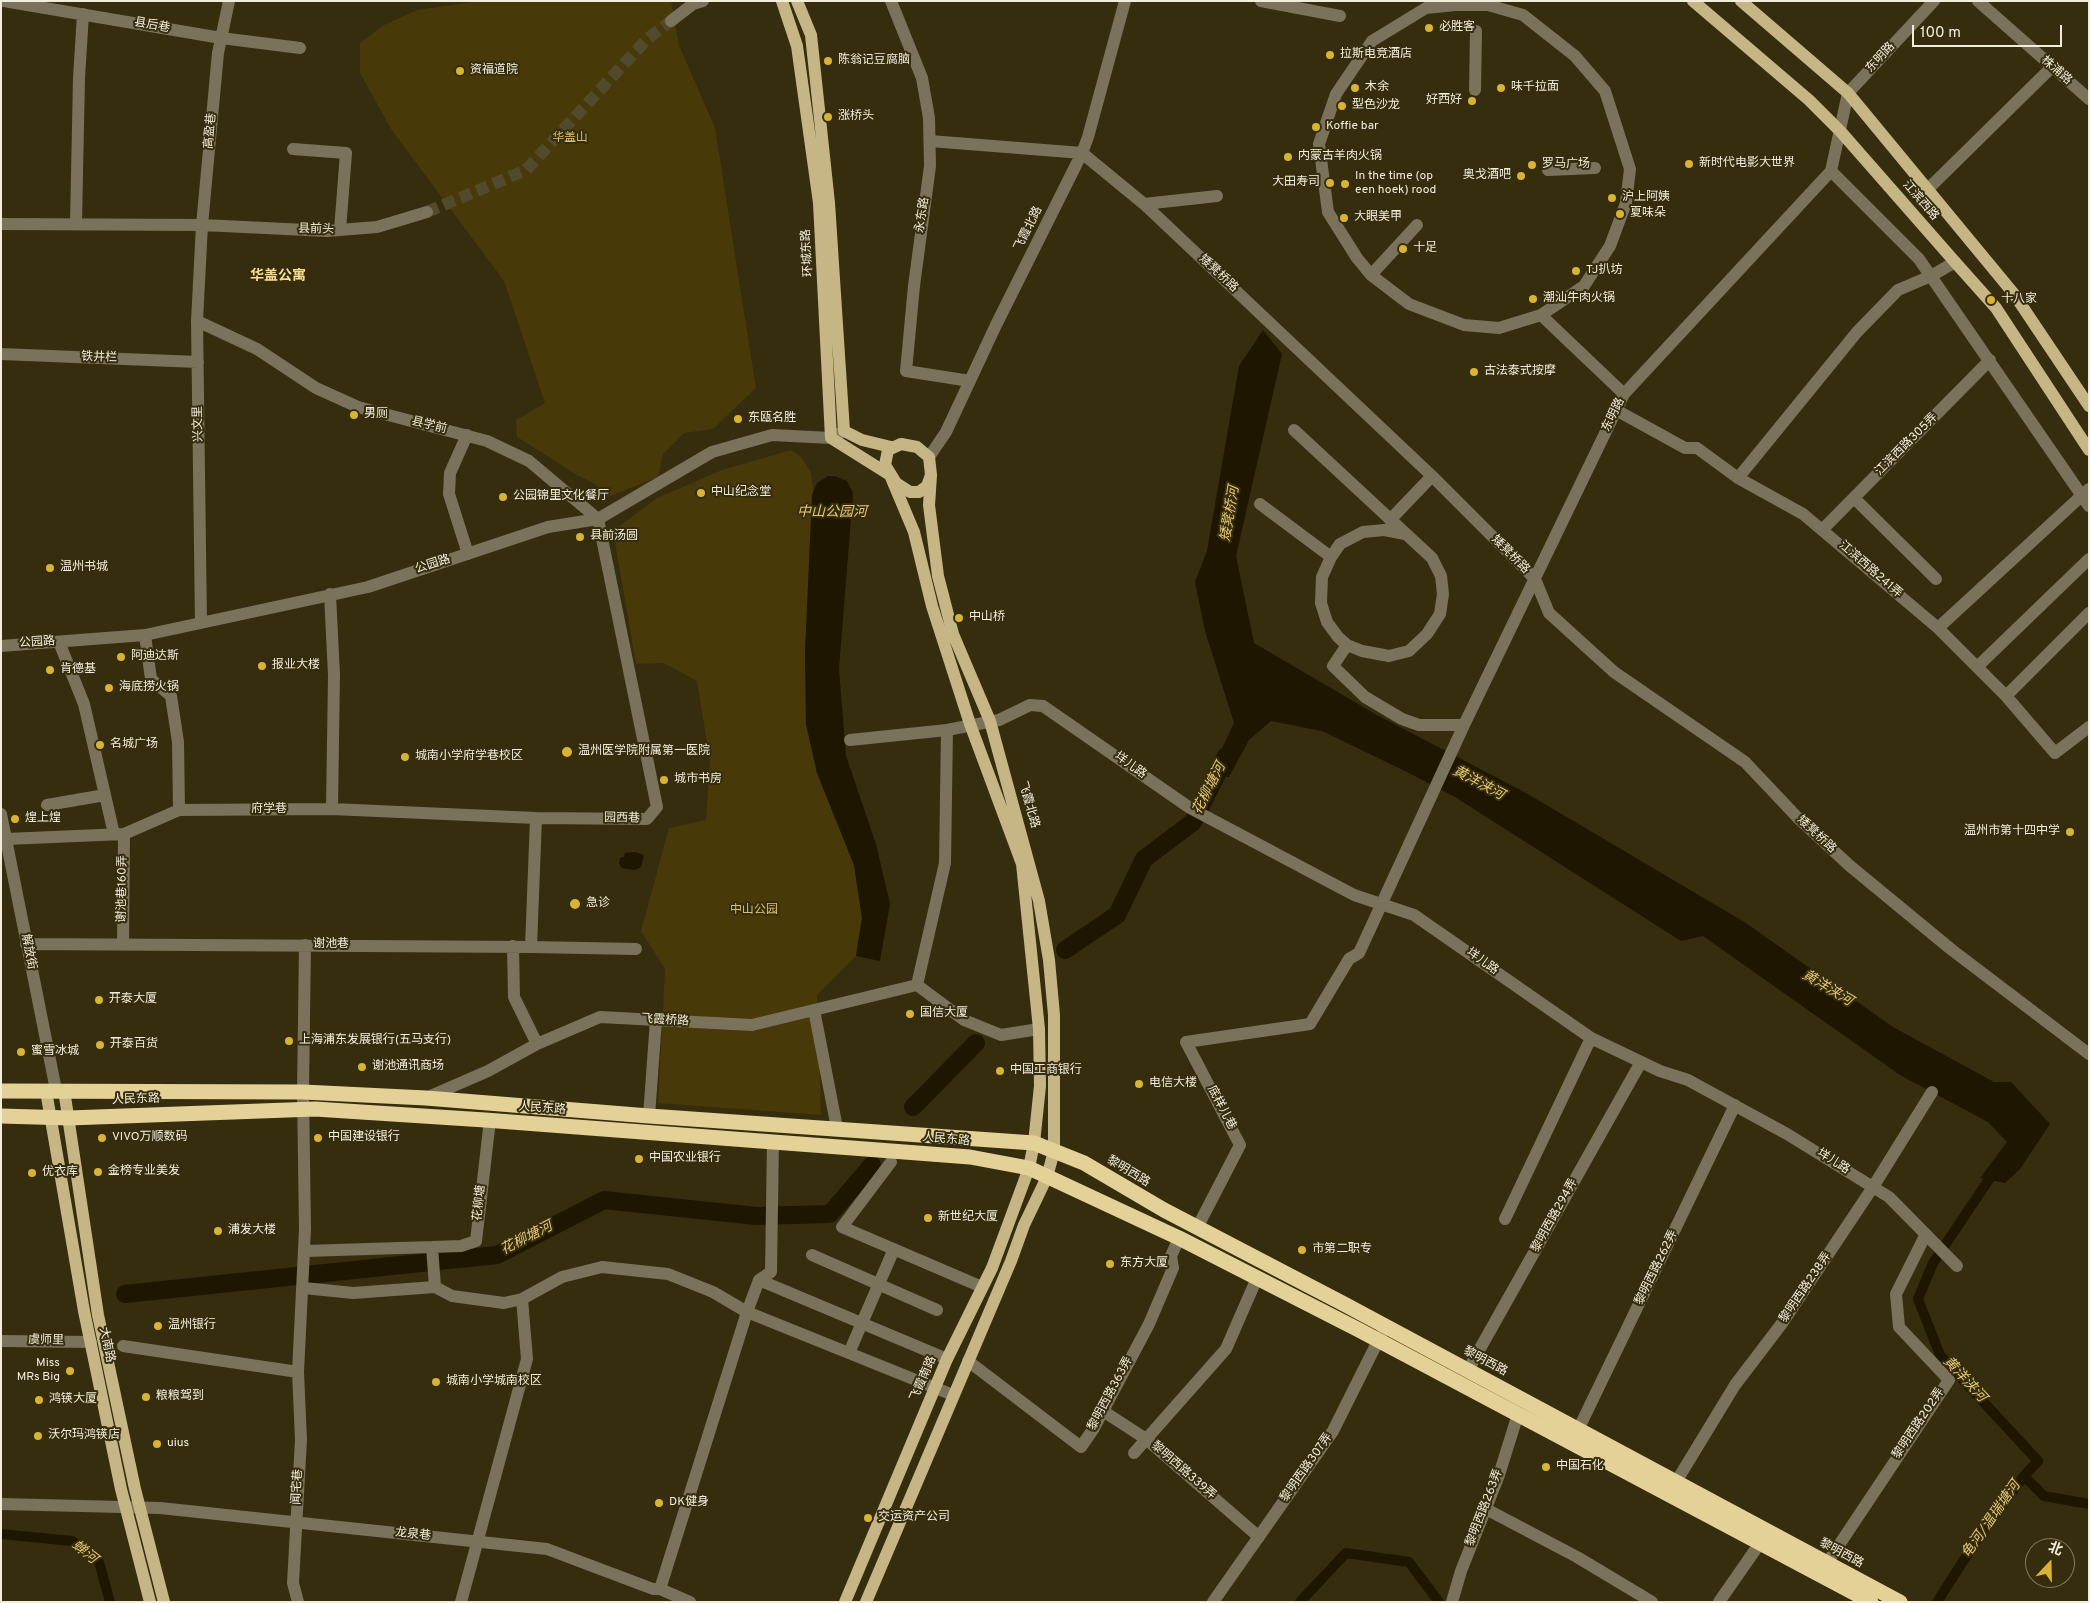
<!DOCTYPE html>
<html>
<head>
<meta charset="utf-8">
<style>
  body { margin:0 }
  #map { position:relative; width:2090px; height:1603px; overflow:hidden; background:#362d0e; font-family:Overpass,"Noto Sans SC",sans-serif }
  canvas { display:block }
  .frame { position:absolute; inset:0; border:2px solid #f3eddc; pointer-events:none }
  .north { position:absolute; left:2025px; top:1538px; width:50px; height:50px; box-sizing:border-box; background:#362d0e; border:1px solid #827a60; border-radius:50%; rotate:21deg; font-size:14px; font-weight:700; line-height:20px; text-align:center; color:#f3eddc }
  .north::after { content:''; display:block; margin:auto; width:18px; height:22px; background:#d9b334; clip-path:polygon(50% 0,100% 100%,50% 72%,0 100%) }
  .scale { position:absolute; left:1912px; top:25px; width:150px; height:22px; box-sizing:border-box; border:2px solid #f3eddc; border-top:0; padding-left:6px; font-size:15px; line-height:18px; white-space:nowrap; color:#f3eddc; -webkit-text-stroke:4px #362d0e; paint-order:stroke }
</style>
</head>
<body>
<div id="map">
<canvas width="2090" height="1603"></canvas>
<div class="frame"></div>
<div class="north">北</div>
<div class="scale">100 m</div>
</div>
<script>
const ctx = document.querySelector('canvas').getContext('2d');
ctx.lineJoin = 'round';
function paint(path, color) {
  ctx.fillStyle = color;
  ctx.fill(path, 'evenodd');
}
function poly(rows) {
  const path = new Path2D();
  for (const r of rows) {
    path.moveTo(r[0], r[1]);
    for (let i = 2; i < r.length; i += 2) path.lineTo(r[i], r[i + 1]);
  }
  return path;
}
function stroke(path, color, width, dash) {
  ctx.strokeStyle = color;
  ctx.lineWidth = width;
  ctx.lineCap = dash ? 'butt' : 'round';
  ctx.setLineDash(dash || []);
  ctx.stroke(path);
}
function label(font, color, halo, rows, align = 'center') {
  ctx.font = font + ' Overpass,"Noto Sans SC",sans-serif';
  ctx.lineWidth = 4;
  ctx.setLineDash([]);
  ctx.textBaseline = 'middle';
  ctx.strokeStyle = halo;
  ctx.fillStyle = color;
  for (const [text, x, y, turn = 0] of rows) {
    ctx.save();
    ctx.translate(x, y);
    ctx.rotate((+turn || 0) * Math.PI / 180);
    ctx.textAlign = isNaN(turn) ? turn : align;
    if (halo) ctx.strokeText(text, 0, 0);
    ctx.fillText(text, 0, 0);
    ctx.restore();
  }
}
const green = poly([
  [480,1,671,1,679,45,715,128,756,388,713,429,684,433,663,454,658,477,608,497,595,484,577,475,517,437,516,420,545,403,504,281,391,129,360,73,360,43,384,25,417,10],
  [791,450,802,458,811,472,813,489,805,652,806,724,817,773,854,865,862,918,856,956,817,995,821,1115,658,1103,665,969,641,931,669,828,706,820,710,761,697,681,664,663,636,664,613,531,657,498,722,470]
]);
const water = poly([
  [1263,330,1282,354,1236,556,1254,643,1377,715,1526,793,1746,923,1893,1027,1994,1082,2011,1082,2050,1124,2020,1169,2005,1183,1980,1178,2007,1142,1988,1122,1900,1075,1703,936,1681,941,1455,797,1405,771,1322,731,1271,721,1249,740,1229,777,1209,776,1234,723,1205,631,1195,582,1207,551,1239,366],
  [828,476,835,476,847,481,853,493,839,669,846,756,876,844,890,904,880,961,856,956,862,918,854,865,817,773,806,724,805,652,812,495,817,483],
  [635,852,644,855,641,867,635,870,622,868,619,863,620,858,624,857,625,853]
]);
const canal = poly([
  [1996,1169,1933,1263,1918,1299,1940,1355,2038,1461,2024,1476],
  [1,1534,72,1541,99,1562,110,1602],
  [1300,1602,1346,1553,1409,1562,1439,1602],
  [1937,1602,1976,1541,2024,1476,2044,1496,2089,1504]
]);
const river = poly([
  [1065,950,1117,915,1144,859,1193,822,1226,756],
  [913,1107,976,1043],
  [125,1294,497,1255,604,1200,756,1216,830,1214,872,1165]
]);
const minorTunnel = poly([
  [427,212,526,170,647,39,671,21]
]);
const minor = poly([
  [4,1,221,38,300,48],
  [891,1,922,78,929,118,930,166,914,286,906,371,970,381],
  [1261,1,1340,16],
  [1978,1,2089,99],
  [1455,5,1488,5,1523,15,1575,56,1605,91,1630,169,1626,203,1610,246,1584,286,1541,315,1499,328,1464,325,1409,304,1371,275,1357,258,1328,212,1319,144,1336,94,1372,41,1426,8,1455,5],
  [671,21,693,4,703,1],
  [1475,90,1476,31],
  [930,141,1082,153,1144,204,1432,476,1535,579,1549,613,1614,672,1745,762,1797,817,1850,866,1952,950,2089,1054],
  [293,149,346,153,340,230],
  [1548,170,1595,168],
  [1831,171,1919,259,2089,506],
  [1928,189,2052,67],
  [1144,204,1217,196],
  [76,223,79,78,83,14],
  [1,224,202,225,327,231,377,227,427,212],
  [1371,275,1417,225],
  [1541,315,1624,394],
  [197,321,257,349,316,388,358,407,487,441,529,461,598,519],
  [1,354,198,362],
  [1616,410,1685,448,1697,448,1738,478,1803,514,1938,628,2006,696,2089,613],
  [1294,430,1432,558,1441,576,1443,594,1440,614,1427,634,1409,651,1389,656,1362,651,1347,645,1338,637,1327,622,1321,603,1322,577,1331,557,1340,544,1363,532,1384,530,1405,534],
  [467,435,450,473,449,494,468,554],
  [929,457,946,432,996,325,1082,153,1088,137,1125,1],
  [1738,478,1857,332,1898,290,1931,276,1955,262],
  [1854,498,1936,579],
  [1260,504,1331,557],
  [1390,520,1432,476],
  [1823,529,1990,360],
  [330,594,334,675,332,809],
  [201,623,197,321,202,225,218,53,229,1],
  [1938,628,2089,489],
  [145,635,151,679,171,696,178,742,179,810],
  [59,642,84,704,114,834],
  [1347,645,1333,666,1365,697,1402,719,1419,725,1464,725],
  [1,646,145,635,368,587,548,527,598,519,712,452,772,435,831,438,844,431],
  [1977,667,2089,559],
  [2006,696,2055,753,2089,727],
  [850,740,947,730,999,720,1030,705,1043,706,1190,808,1354,895,1414,915,1591,1038,1660,1071,1688,1080,1787,1134,1889,1197,1957,1266],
  [47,805,105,795],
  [1,814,56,1090],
  [6,839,124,834,179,810,332,809,536,818],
  [26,944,531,947,636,949],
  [123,944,124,834],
  [513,946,514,997,537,1044],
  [531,947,536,818,647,819,657,807,598,519],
  [917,985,945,863,947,730],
  [814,1010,837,1128],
  [426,1098,488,1071,537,1044,600,1017,752,1025,917,985,964,1020,1001,1035,1039,1029],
  [649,1116,656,1020],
  [891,1162,842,1227,982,1287],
  [1505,1219,1591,1038],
  [1197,1228,1240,1145,1186,1042,1310,1024,1349,959,1359,953,1464,725,1624,394,1831,171,1848,93,1934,1],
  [432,1247,461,1246,476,1241,490,1120],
  [305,1251,432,1247,435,1287],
  [812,1255,937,1310],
  [759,1280,947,1359],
  [304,1288,353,1293,435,1287,452,1296,504,1303,522,1299,562,1277,602,1267,668,1274,713,1292,747,1312,953,1395],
  [1,1341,91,1342],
  [123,1346,298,1372],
  [849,1353,894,1249],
  [968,1361,1081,1447,1094,1428,1149,1324,1173,1268,1171,1256,1179,1238],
  [1468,1370,1641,1062],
  [1103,1411,1146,1439,1259,1537],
  [1578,1430,1735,1105],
  [1134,1453,1226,1349,1257,1278],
  [1676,1482,1735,1385,1783,1322,1873,1187,1932,1092],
  [1,1504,160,1508,547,1549,653,1589,660,1589,690,1602],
  [1486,1509,1577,1557,1652,1602],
  [1827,1563,1949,1380,1899,1327,1896,1294,1926,1234],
  [660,1589,747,1312,759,1280,771,1272,773,1141],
  [298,1602,293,1583,301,1440,298,1372,305,1229,303,1092,305,945],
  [461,1602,527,1359,522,1299],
  [1213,1602,1333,1431,1382,1333],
  [1452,1602,1461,1571,1499,1475,1518,1414],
  [1719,1602,1760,1543]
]);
const major = poly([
  [782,1,797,46,819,203,831,438,890,475,914,532,932,606,970,724,1022,864,1039,1029,1040,1086,1034,1143,1029,1168,992,1268,947,1359,845,1602],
  [797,1,811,35,829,203,844,431,862,440,891,447],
  [1693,1,1809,100,1841,132,1955,262,1996,308,2089,450],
  [1741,1,1848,93,2014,294,2089,406],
  [901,444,917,447,929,457,931,475,927,486,919,492,910,492,896,483,885,465,888,450,901,444],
  [64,1090,98,1315,135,1489,164,1602],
  [46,1091,84,1311,121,1489,150,1602],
  [866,1602,1011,1261,1024,1225,1047,1177,1054,1151,1054,1015,1049,960,1039,901,990,721,953,634,938,576,929,505,931,475]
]);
const highway = poly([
  [1,1091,303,1092,426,1098,649,1116,1034,1143,1084,1163,1164,1210,1344,1304,1900,1602],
  [1,1116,69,1118,315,1109,485,1120,970,1157,1029,1168,1179,1238,1359,1330,1871,1602]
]);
const markers = [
  [1429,28,5,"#d9b334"],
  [1330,55,5,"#d9b334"],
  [828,61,5,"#d9b334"],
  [460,71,5,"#d9b334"],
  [1355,88,5,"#d9b334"],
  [1501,88,5,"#d9b334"],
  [1472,101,5,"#d9b334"],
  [1342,106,5,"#d9b334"],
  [828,117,5,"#d9b334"],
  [1316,127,5,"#d9b334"],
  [1288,157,5,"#d9b334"],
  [1689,164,5,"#d9b334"],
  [1532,165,5,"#d9b334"],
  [1521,176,5,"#d9b334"],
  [1330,183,5,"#d9b334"],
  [1345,184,5,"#d9b334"],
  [1612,198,5,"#d9b334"],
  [1620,214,5,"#d9b334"],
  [1344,218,5,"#d9b334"],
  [1403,249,5,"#d9b334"],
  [1576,271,5,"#d9b334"],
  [1533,299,5,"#d9b334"],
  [1991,300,5,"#d9b334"],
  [1474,372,5,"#d9b334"],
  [354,415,5,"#d9b334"],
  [738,419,5,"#d9b334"],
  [701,493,5,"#d9b334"],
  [503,497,5,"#d9b334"],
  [580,537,5,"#d9b334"],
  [50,568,5,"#d9b334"],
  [959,618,5,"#d9b334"],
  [121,657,5,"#d9b334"],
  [262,666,5,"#d9b334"],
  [50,670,5,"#d9b334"],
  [109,688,5,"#d9b334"],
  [100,745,5,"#d9b334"],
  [567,752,6,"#d9b334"],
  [405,757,5,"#d9b334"],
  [664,780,5,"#d9b334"],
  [15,819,5,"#d9b334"],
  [2070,832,5,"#d9b334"],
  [575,904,6,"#d9b334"],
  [99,1000,5,"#d9b334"],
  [910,1014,5,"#d9b334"],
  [289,1041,5,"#d9b334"],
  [100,1045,5,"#d9b334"],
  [21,1052,5,"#d9b334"],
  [362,1067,5,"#d9b334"],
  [1000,1071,5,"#d9b334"],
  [1139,1084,5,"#d9b334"],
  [102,1138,5,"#d9b334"],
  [318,1138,5,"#d9b334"],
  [639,1159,5,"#d9b334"],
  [98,1172,5,"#d9b334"],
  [32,1173,5,"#d9b334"],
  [928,1218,5,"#d9b334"],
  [218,1231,5,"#d9b334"],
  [1302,1250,5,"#d9b334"],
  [1110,1264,5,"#d9b334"],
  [158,1326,5,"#d9b334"],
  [70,1371,5,"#d9b334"],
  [436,1382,5,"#d9b334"],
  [146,1397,5,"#d9b334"],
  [39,1400,5,"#d9b334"],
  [38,1436,5,"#d9b334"],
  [157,1444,5,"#d9b334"],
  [1546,1467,5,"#d9b334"],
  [659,1503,5,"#d9b334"],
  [868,1518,5,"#d9b334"]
];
const streetNames = [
  ["县后巷",152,26,10],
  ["东明路",1881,58,-47],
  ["株浦路",2056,71,41],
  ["高盈巷",211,131,-85],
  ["江滨西路",1920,201,49],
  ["永东路",923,215,-82],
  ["飞霞北路",1029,229,-64],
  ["县前头",316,230,1],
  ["环城东路",808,253,-93],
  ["矮凳桥路",1218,274,43],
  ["铁井栏",99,358,2],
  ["东明路",1614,415,-64],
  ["兴文里",199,424,-91],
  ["县学前",429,426,14],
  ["江滨西路305弄",1907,445,-45],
  ["矮凳桥路",1510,555,45],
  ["公园路",433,565,-18],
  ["江滨西路241弄",1870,570,41],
  ["公园路",37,643,-4],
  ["垟儿路",1130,766,35],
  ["飞霞北路",1028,805,74],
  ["府学巷",269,810],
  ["园西巷",622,819,1],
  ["矮凳桥路",1816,835,43],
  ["谢池巷160弄",123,889,-89],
  ["谢池巷",331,945],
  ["解放街",28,952,79],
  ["垟儿路",1482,962,35],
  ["飞霞桥路",665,1021,3],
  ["人民东路",136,1100,-2],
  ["底样儿巷",1221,1108,62],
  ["人民东路",542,1109,4],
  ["人民东路",946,1140,5],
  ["垟儿路",1833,1162,32],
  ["黎明西路",1128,1172,31],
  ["花柳塘",480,1203,-84],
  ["黎明西路294弄",1555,1216,-61],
  ["黎明西路262弄",1657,1268,-64],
  ["黎明西路238弄",1806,1288,-56],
  ["虞师里",46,1341,1],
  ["大南路",106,1345,78],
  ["黎明西路",1485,1362,28],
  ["飞霞南路",924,1379,-67],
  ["黎明西路363弄",1111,1394,-62],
  ["黎明西路202弄",1919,1424,-56],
  ["黎明西路307弄",1307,1468,-55],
  ["黎明西路339弄",1183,1471,41],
  ["闻宅巷",298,1487,-87],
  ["黎明西路263弄",1485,1508,-69],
  ["龙泉巷",413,1535,6],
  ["黎明西路",1841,1554,28]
];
const poiNames = [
  ["必胜客",1439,28],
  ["拉斯电竞酒店",1340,55],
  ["陈翁记豆腐脑",838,61],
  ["资福道院",470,71],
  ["木余",1365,88],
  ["味千拉面",1511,88],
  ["好西好",1462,101,"right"],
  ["型色沙龙",1352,106],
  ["涨桥头",838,117],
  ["Koffie bar",1326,127],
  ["内蒙古羊肉火锅",1298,157],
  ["新时代电影大世界",1699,164],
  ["罗马广场",1542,165],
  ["奥戈酒吧",1511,176,"right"],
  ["In the time (op",1355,177],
  ["een hoek) rood",1355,191],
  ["大田寿司",1320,183,"right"],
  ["沪上阿姨",1622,198],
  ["夏味朵",1630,214],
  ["大眼美甲",1354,218],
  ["十足",1413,249],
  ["TJ扒坊",1586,271],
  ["潮汕牛肉火锅",1543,299],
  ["十八家",2001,300],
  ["古法泰式按摩",1484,372],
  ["男厕",364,415],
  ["东瓯名胜",748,419],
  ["中山纪念堂",711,493],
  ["公园锦里文化餐厅",513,497],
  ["县前汤圆",590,537],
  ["温州书城",60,568],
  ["中山桥",969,618],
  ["阿迪达斯",131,657],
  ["报业大楼",272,666],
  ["肯德基",60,670],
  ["海底捞火锅",119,688],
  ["名城广场",110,745],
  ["温州医学院附属第一医院",578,752],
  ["城南小学府学巷校区",415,757],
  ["城市书房",674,780],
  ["煌上煌",25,819],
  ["温州市第十四中学",2060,832,"right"],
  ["急诊",586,904],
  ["开泰大厦",109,1000],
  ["国信大厦",920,1014],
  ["上海浦东发展银行(五马支行)",299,1041],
  ["开泰百货",110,1045],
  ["蜜雪冰城",31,1052],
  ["谢池通讯商场",372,1067],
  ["中国工商银行",1010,1071],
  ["电信大楼",1149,1084],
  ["VIVO万顺数码",112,1138],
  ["中国建设银行",328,1138],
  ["中国农业银行",649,1159],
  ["金榜专业美发",108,1172],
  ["优衣库",42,1173],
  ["新世纪大厦",938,1218],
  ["浦发大楼",228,1231],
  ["市第二职专",1312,1250],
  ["东方大厦",1120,1264],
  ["温州银行",168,1326],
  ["Miss",60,1364,"right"],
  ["MRs Big",60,1378,"right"],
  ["城南小学城南校区",446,1382],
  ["粮粮驾到",156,1397],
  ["鸿锳大厦",49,1400],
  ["沃尔玛鸿锳店",48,1436],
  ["uius",167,1444],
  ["中国石化",1556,1467],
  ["DK健身",669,1503],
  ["交运资产公司",878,1518]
];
const parkNames = [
  ["华盖山",570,139],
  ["中山公园",754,911]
];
const neighbourhoodNames = [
  ["华盖公寓",278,277]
];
const waterNames = [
  ["中山公园河",832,513],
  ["矮凳桥河",1231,514,-81],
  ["黄洋浃河",1478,784,28],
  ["花柳塘河",1210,789,-63],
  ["黄洋浃河",1827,989,31],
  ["花柳塘河",527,1239,-27],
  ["黄洋浃河",1964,1380,47],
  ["龟河/温瑞塘河",1992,1520,-55],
  ["蝉河",84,1553,38]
];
paint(green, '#473908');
paint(water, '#1f1600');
stroke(canal, '#1f1600', 10);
stroke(river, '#1f1600', 18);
stroke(minorTunnel, '#524a2d', 12, [12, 6]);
stroke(minor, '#7a725b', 12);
stroke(major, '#c6b686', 12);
stroke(highway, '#e4d197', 15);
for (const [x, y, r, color] of markers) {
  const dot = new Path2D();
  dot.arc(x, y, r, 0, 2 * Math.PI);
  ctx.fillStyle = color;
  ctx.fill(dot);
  stroke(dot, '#362d0e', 2);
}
label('12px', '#f3eddc', '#362d0e', streetNames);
label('12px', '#f3eddc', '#362d0e', poiNames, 'left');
label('12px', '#dbbf6c', '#362d0e', parkNames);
label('bold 14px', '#f7dd90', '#362d0e', neighbourhoodNames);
label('italic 14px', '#e3c874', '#362d0e', waterNames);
</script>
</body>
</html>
